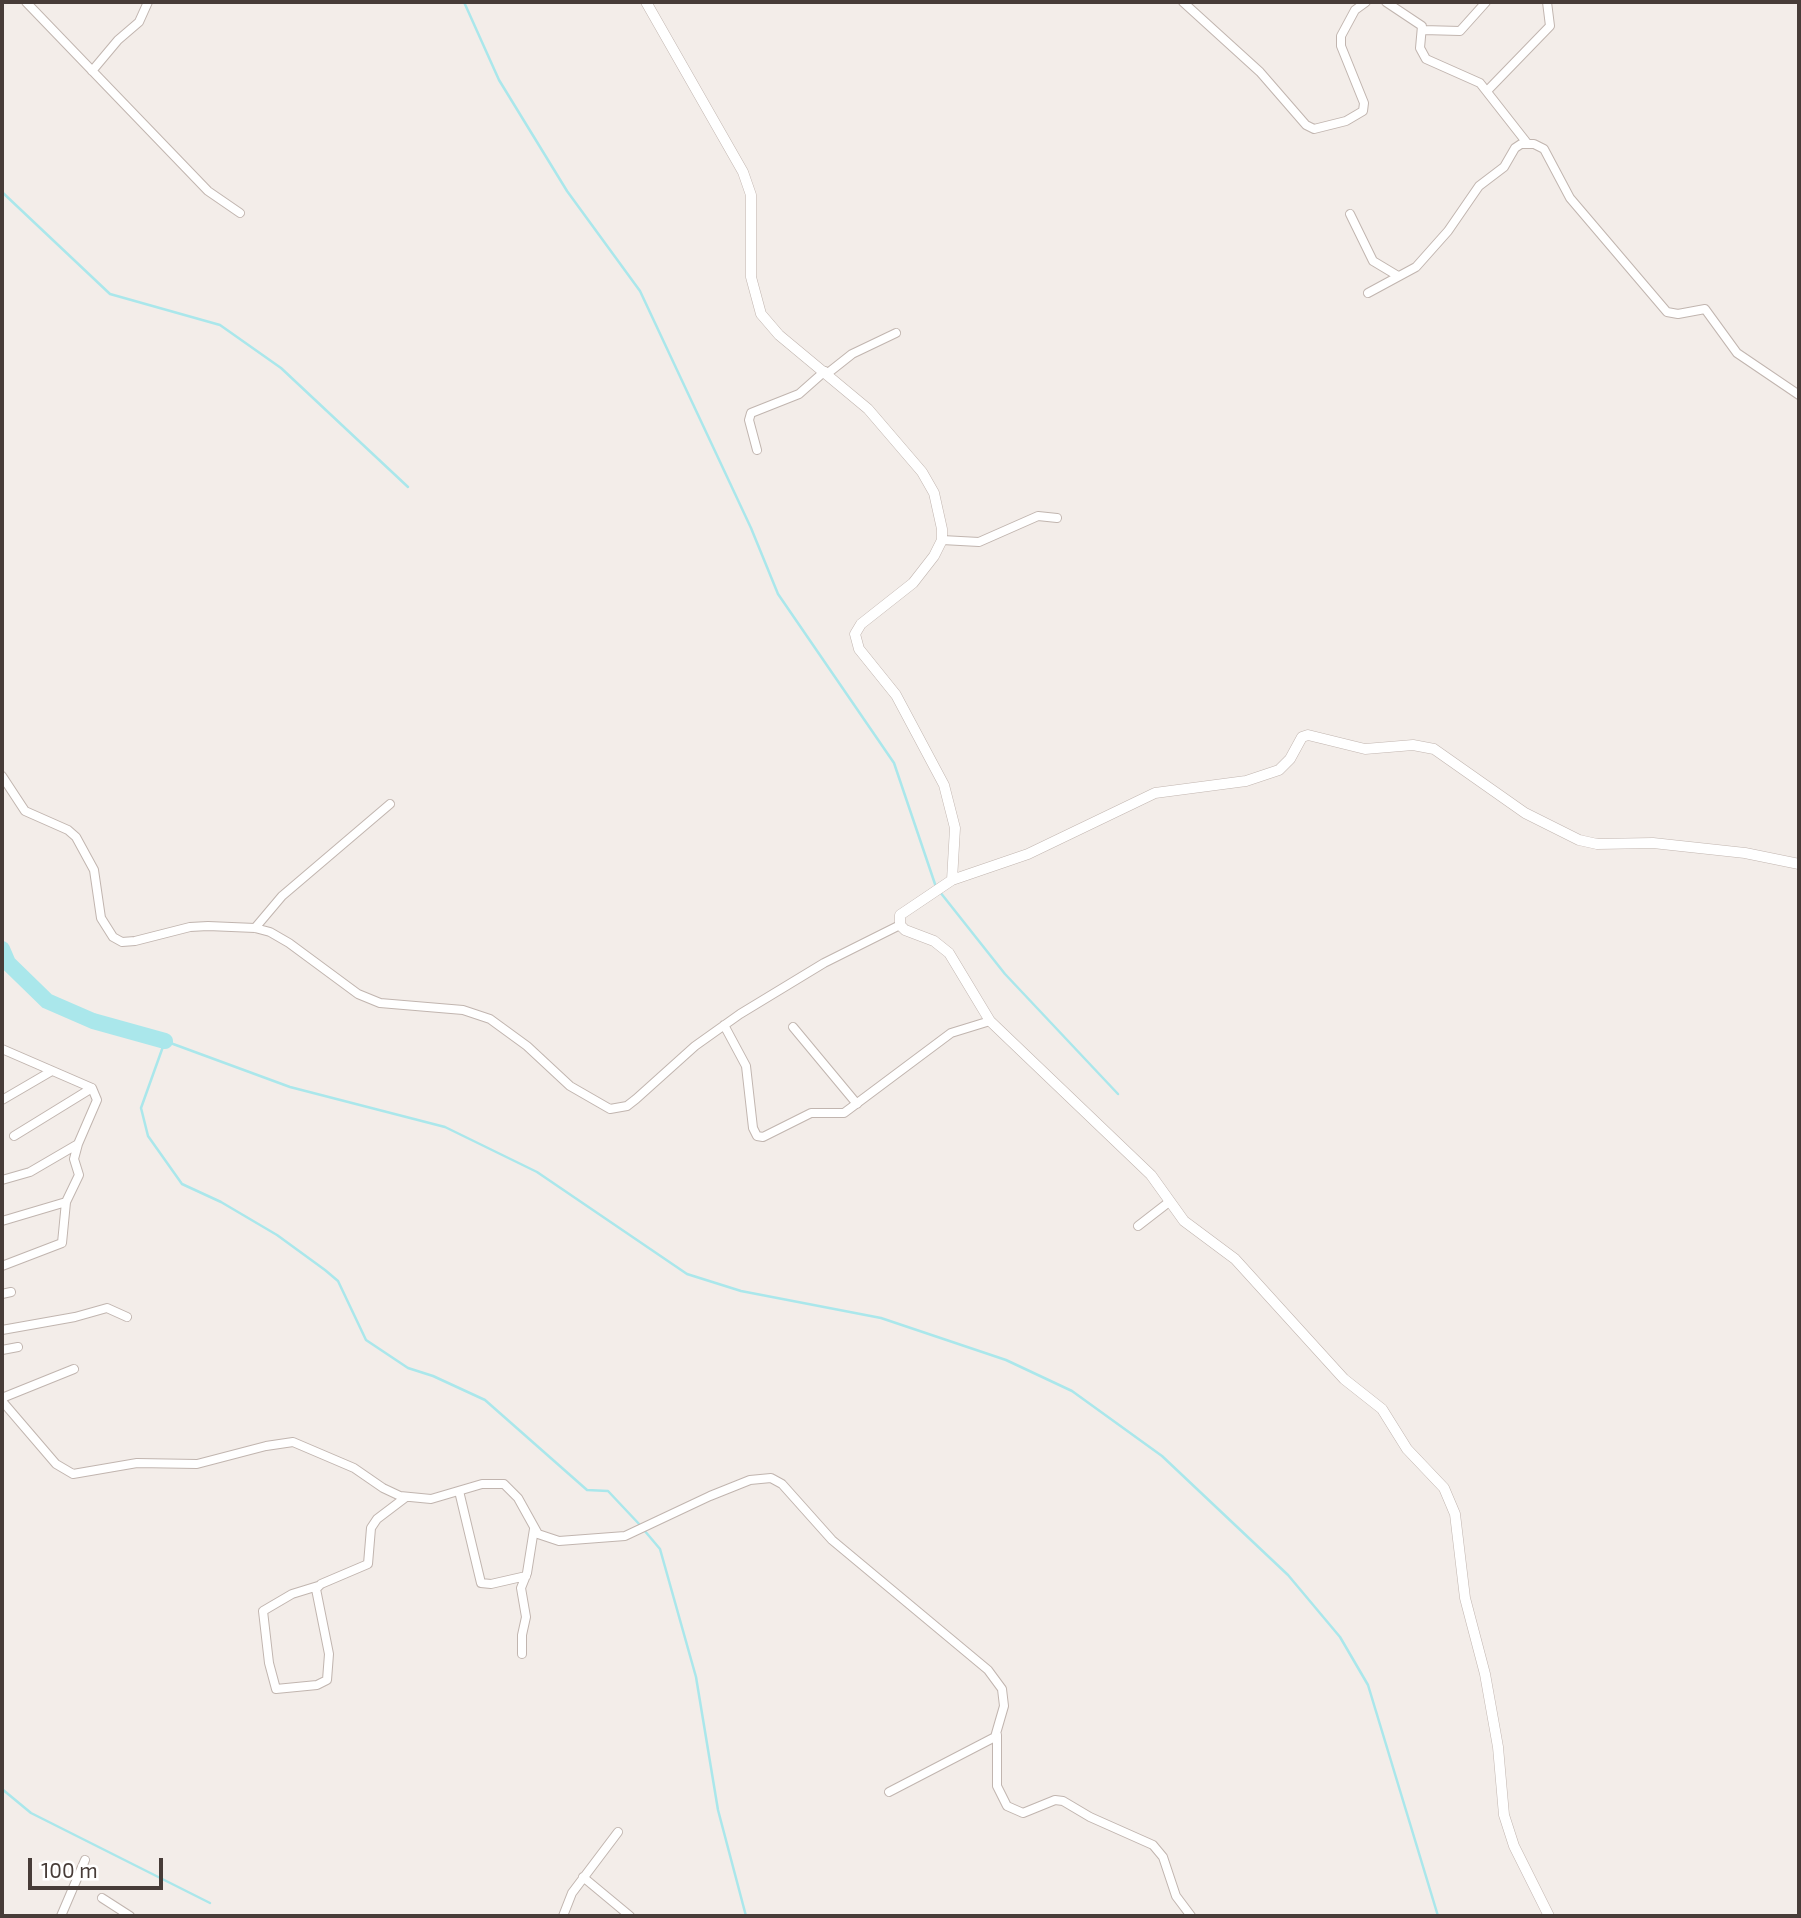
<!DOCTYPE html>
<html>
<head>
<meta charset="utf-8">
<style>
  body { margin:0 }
  #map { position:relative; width:1801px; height:1918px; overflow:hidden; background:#f3ede9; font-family:"Exo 2",sans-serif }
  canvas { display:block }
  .frame { position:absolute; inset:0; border:4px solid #473c38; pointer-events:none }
  .scale { position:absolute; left:28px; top:1858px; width:135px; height:32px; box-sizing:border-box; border:4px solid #473c38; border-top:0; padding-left:9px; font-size:21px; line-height:24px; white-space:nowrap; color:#473c38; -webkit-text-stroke:5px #fff; paint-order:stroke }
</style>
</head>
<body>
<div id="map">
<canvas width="1801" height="1918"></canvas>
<div class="frame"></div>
<div class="scale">100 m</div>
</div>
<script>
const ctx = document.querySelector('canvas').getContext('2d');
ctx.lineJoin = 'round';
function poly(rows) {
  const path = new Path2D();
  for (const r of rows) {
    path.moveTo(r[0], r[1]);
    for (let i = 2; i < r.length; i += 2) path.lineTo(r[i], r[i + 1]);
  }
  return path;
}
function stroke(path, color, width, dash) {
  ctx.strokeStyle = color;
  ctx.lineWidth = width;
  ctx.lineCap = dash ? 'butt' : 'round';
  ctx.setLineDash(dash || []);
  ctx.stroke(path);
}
const stream = poly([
  [464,2,499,80,567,191,640,291,751,528,778,594,894,763,936,887],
  [2,192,110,294,220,325,281,368,408,487],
  [940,892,1005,974,1118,1094],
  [640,1525,608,1491,587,1490,485,1400,433,1376,408,1368,366,1340,338,1281,325,1270,277,1235,221,1202,182,1184,148,1136,141,1108,165,1041,290,1087,445,1127,537,1172,687,1274,741,1291,881,1318,1006,1360,1072,1391,1162,1456,1288,1575,1340,1637,1368,1685,1438,1916],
  [644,1530,660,1549,696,1677,718,1810,746,1916],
  [2,1789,31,1813,210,1903]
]);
const river = poly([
  [2,949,8,963,47,1001,93,1021,165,1041]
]);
const minor = poly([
  [26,2,208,191,240,213],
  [1183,2,1260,72,1306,125,1314,129,1346,121,1363,111,1364,103,1341,46,1341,36,1355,10,1366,2],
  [1386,2,1422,26,1420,48,1426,59,1480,83,1527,143],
  [1423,30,1460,31,1486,2],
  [92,71,118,40,139,22,148,2],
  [1487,91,1550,26,1547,2],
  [1350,214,1373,261,1398,276],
  [1368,293,1416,267,1448,231,1479,186,1504,167,1515,148,1521,144,1534,144,1544,149,1570,198,1667,312,1678,314,1705,309,1737,353,1799,395],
  [828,373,852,354,896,333],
  [757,450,749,420,751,413,799,394,825,371],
  [942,540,979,542,1038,516,1057,518],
  [2,776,25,811,68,830,76,837,94,870,101,918,113,937,122,942,135,941,190,927,208,926,255,928,270,932,289,943,358,994,380,1003,463,1010,490,1019,527,1046,570,1086,610,1109,627,1106,636,1099,695,1046,740,1014,824,963,900,925],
  [255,928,282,896,390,804],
  [724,1025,746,1066,753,1128,757,1136,763,1137,811,1113,844,1113,951,1033,990,1021],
  [793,1027,857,1104],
  [2,1049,92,1088,97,1100,78,1144,30,1172,2,1180],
  [2,1100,50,1072],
  [14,1136,92,1088],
  [2,1221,66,1202],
  [1138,1226,1169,1202],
  [2,1266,62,1243,66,1202,79,1175,74,1159,78,1144],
  [2,1294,11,1292],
  [2,1330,75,1317,107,1308,127,1317],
  [2,1350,18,1347],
  [2,1398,74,1369],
  [2,1401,56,1464,73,1474,137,1463,197,1464,266,1446,293,1442,354,1468,383,1488,400,1496,431,1499,482,1484,504,1484,518,1498,538,1534,559,1541,625,1536,710,1496,750,1480,771,1478,782,1484,832,1540,988,1670,1002,1689,1004,1706,995,1737,889,1792],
  [459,1491,481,1583,491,1584,526,1576],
  [318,1586,292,1594,263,1611,269,1663,276,1689,317,1685,327,1680,329,1654,316,1589,321,1584,368,1564,371,1528,377,1519,406,1497],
  [522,1654,522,1635,526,1617,521,1588,527,1573,534,1529],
  [997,1735,997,1786,1007,1806,1023,1813,1055,1800,1063,1801,1090,1817,1153,1845,1163,1857,1176,1896,1191,1916],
  [583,1877,630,1916],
  [102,1898,130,1916],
  [61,1916,85,1860],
  [563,1916,572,1893,618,1832]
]);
const tertiary = poly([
  [646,2,743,172,751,195,751,277,761,314,779,335,868,409,922,472,934,493,942,529,942,540,934,556,913,583,861,624,855,634,859,649,896,695,944,785,955,828,952,880],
  [1549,1916,1514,1846,1504,1815,1498,1747,1485,1674,1465,1598,1455,1514,1444,1488,1407,1449,1382,1409,1344,1379,1235,1259,1184,1221,1151,1175,990,1021,949,953,934,941,905,930,900,925,900,915,952,880,1028,854,1155,793,1246,781,1279,770,1290,759,1302,737,1308,735,1365,749,1413,745,1434,749,1525,813,1579,840,1597,844,1653,843,1745,853,1799,864]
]);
stroke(stream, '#aae7eb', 2.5);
stroke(river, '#aae7eb', 16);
stroke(minor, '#c1b5af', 10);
stroke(tertiary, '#c1b5af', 11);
stroke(minor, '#fff', 8);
stroke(tertiary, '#fff', 10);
</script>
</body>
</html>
